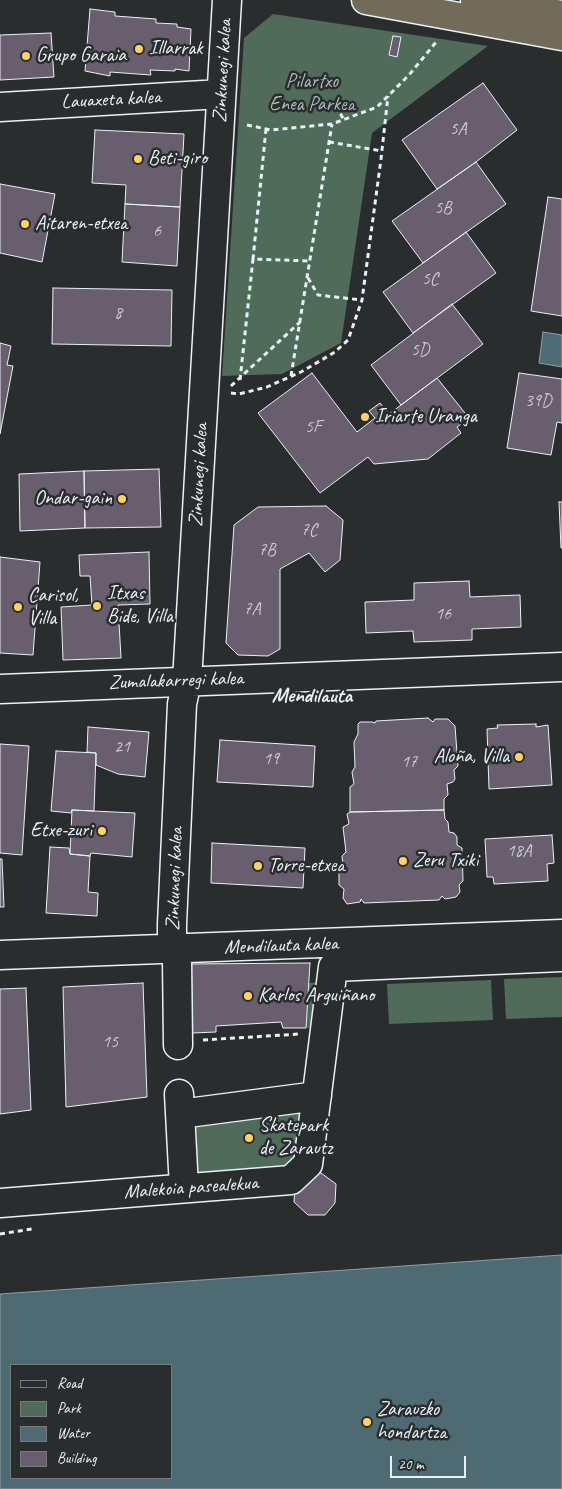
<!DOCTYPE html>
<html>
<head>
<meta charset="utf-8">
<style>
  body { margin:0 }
  #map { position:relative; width:562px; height:1489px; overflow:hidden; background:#2a2d2e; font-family:Caveat,sans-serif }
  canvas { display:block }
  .legend { position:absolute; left:10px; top:1364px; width:162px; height:115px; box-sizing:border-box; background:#2a2d2e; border:1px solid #767b7f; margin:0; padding:6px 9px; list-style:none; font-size:15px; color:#e8f1f8 }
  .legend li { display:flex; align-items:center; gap:10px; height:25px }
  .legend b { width:25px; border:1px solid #767b7f }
  .scale { position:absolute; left:390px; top:1456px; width:76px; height:22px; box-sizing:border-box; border:2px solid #e8f1f8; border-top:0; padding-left:6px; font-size:15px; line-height:18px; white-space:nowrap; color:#e8f1f8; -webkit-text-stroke:4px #2a2d2e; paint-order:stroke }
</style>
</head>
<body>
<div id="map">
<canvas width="562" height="1489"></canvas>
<ul class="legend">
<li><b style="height:6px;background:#2a2d2e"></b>Road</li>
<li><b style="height:14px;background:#506b5a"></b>Park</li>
<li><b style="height:14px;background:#4e6a72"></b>Water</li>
<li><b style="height:14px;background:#695e6d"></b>Building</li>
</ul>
<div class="scale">20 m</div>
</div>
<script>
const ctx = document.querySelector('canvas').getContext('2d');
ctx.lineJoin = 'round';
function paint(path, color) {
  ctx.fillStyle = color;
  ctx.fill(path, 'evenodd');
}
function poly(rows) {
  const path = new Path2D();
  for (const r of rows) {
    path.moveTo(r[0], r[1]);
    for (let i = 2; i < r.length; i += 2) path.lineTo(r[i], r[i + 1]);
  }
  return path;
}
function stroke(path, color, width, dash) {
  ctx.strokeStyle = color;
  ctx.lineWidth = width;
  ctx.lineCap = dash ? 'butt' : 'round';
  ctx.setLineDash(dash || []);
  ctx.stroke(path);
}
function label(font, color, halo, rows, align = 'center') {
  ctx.font = font + ' Caveat,sans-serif';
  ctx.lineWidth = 5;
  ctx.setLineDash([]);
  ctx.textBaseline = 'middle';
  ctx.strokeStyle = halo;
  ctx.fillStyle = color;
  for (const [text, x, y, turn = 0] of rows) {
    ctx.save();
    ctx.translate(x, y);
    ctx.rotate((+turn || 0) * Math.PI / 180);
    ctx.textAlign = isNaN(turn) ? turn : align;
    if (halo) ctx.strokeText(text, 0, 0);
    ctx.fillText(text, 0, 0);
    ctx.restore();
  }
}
const green = poly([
  [273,14,488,46,372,133,341,343,282,374,222,376,244,38],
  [562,977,562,1017,506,1019,504,979],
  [491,980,493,1020,389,1024,387,984],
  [325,982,320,1027,306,1028,309,983],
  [304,1106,300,1160,286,1170,197,1177,196,1117]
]);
const water = poly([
  [543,332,562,335,562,367,539,363,543,332],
  [562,1255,562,1489,0,1489,0,1294,562,1255],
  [171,1365,171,1478,11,1478,11,1365,171,1365]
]);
const building = poly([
  [90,9,115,12,115,16,156,19,156,23,177,24,177,27,191,29,189,71,175,69,175,71,150,70,151,75,110,72,110,76,85,71,90,9],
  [51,33,54,77,0,80,0,35,51,33],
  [393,36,401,37,397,57,389,55,393,36],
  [483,83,517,130,476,162,437,189,402,140,483,83],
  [95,130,184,134,180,207,125,204,126,185,92,183,95,130],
  [476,162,506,204,423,263,392,221,476,162],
  [0,184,55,194,42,262,0,253,0,184],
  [548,197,562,199,562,316,531,311,548,197],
  [125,204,180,207,177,266,122,262,125,204],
  [466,232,496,273,413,333,383,292,466,232],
  [53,288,172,290,171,346,52,344,53,288],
  [452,304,483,344,401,405,371,365,452,304],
  [0,343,11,346,7,365,13,366,0,434,0,343],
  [312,373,357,432,375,418,369,411,380,403,389,414,437,378,469,418,457,427,461,433,428,459,374,464,368,457,320,493,258,413,312,373],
  [519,373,562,379,562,423,557,422,551,455,507,448,519,373],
  [159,469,161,527,85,528,84,471,159,469],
  [84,471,85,528,20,531,19,474,84,471],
  [559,502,562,502,562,548,561,548,559,502],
  [326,506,343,520,340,560,325,572,309,553,280,569,280,649,268,656,238,655,226,643,234,525,258,507,326,506],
  [149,552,150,604,118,605,121,658,63,660,61,607,92,605,90,576,80,576,79,555,149,552],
  [0,557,40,562,33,655,0,653,0,557],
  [469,581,470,597,520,595,521,627,472,629,472,640,414,642,413,631,366,633,365,602,414,600,414,583,469,581],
  [428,718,433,722,435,719,448,719,455,726,458,766,454,770,455,779,453,782,447,784,448,795,444,799,444,810,350,812,350,787,354,784,352,772,355,767,354,742,358,734,358,724,360,722,372,722,375,723,376,721,428,718],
  [536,724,536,727,548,725,552,785,489,789,487,729,498,728,497,725,536,724],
  [88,727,149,732,145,777,118,774,96,765,96,753,87,752,88,727],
  [220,740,315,746,313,787,217,782,220,740],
  [0,744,29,746,22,855,0,853,0,744],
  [56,751,96,753,94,811,72,810,71,813,51,811,56,751],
  [72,810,135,813,132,857,91,853,90,856,70,854,72,810],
  [444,810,445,819,448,822,449,832,454,833,457,837,457,845,462,848,463,881,459,885,460,892,456,897,445,899,442,896,439,900,364,903,361,899,360,902,347,904,343,898,344,889,339,885,339,870,343,866,342,856,346,852,343,827,349,824,347,814,350,812,444,810],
  [552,835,554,863,547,864,548,881,494,884,493,877,487,877,485,839,552,835],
  [212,843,305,848,303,888,211,883,212,843],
  [50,847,69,848,70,854,90,856,88,892,98,893,97,916,46,913,50,847],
  [0,859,2,859,4,907,0,907,0,859],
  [310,963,306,1028,283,1028,281,1022,216,1026,216,1032,192,1033,186,964,310,963],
  [143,983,147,1097,66,1107,63,987,143,983],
  [26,988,31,1110,0,1114,0,989,26,988],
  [306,1173,321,1173,336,1184,335,1203,325,1215,308,1215,294,1202,295,1186,306,1173]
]);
const path = poly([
  [336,106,344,120],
  [247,125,271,130,332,124,377,107,409,75,437,41],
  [266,129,253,259,310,261],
  [329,142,382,151],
  [308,278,318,295,362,300],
  [291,376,332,124],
  [240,380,253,259],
  [231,386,300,322],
  [231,393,239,394,267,387,301,372,335,352,348,340,362,300,381,159,388,96],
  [203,1040,299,1034],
  [0,1234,32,1229]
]);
const minor = poly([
  [0,107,221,94],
  [0,689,562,667],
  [176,949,172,939,172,924,182,704,187,681,227,0],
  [0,955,562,934],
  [177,960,178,1045],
  [179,1094,184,1188],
  [180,1114,317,1096],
  [0,1203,291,1180,308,1164,333,967,562,957]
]);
const highway = poly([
  [366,0,562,36],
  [475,0,562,15]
]);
const markers = [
  [139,49,5,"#ffd166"],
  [26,56,5,"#ffd166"],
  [138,159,5,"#ffd166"],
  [25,224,5,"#ffd166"],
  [365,417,5,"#ffd166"],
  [122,499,5,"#ffd166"],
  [97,606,5,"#ffd166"],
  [18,607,5,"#ffd166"],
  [519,757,5,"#ffd166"],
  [102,831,5,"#ffd166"],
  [403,861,5,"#ffd166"],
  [258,866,5,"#ffd166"],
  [248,996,5,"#ffd166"],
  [249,1138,5,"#ffd166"],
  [367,1422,5,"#ffd166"]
];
const numberNames = [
  ["5A",458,129],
  ["5B",443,208],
  ["6",157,231],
  ["5C",430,279],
  ["8",118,313],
  ["5D",420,350],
  ["39D",538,401],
  ["5F",313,427],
  ["7C",309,530],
  ["7B",267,550],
  ["7A",252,609],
  ["16",443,614],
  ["21",122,747],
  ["19",271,759],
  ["17",409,762],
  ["18A",519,851],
  ["15",110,1042]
];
const poiNames = [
  ["Illarrak",149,49],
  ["Grupo Garaia",36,56],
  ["Beti-giro",148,159],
  ["Aitaren-etxea",35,224],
  ["Iriarte Uranga",375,417],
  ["Ondar-gain",112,499,"right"],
  ["Itxas",107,594],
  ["Bide, Villa",107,617],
  ["Carisol,",28,596],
  ["Villa",28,619],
  ["Aloña, Villa",509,757,"right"],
  ["Etxe-zuri",92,831,"right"],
  ["Zeru Txiki",413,861],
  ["Torre-etxea",268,866],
  ["Karlos Arguiñano",258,996],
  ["Skatepark",259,1126],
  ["de Zarautz",259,1149],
  ["Zarauzko",377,1410],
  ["hondartza",377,1433]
];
const streetNames = [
  ["Zinkunegi kalea",223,71,-87],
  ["Lauaxeta kalea",111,100,-3],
  ["Zinkunegi kalea",199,475,-87],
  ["Zumalakarregi kalea",176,681,-2],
  ["Zinkunegi kalea",175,879,-88],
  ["Mendilauta kalea",281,946,-2],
  ["Malekoia pasealekua",191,1188,-4]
];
const parkNames = [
  ["Pilartxo",312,82],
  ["Enea Parkea",312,105]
];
const neighbourhoodNames = [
  ["Mendilauta",312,696]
];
paint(green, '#506b5a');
paint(water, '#4e6a72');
stroke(water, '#8ca0a8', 1);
paint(building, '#695e6d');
stroke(building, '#e8f1f8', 1);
stroke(minor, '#e8f1f8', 31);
stroke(highway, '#e8f1f8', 31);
stroke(path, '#e8f1f8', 3, [5, 4]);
stroke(minor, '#2a2d2e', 28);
stroke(highway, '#726b5a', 28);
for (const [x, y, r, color] of markers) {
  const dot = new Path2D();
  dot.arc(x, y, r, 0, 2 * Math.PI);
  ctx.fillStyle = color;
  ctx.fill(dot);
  stroke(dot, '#2a2d2e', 2);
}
label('18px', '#c8ccd5', null, numberNames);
label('20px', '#e8f1f8', '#2a2d2e', poiNames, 'left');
label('20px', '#e8f1f8', '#2a2d2e', streetNames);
label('20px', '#abbbb9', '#2a2d2e', parkNames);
label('bold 21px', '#e8f1f8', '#2a2d2e', neighbourhoodNames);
</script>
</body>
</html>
